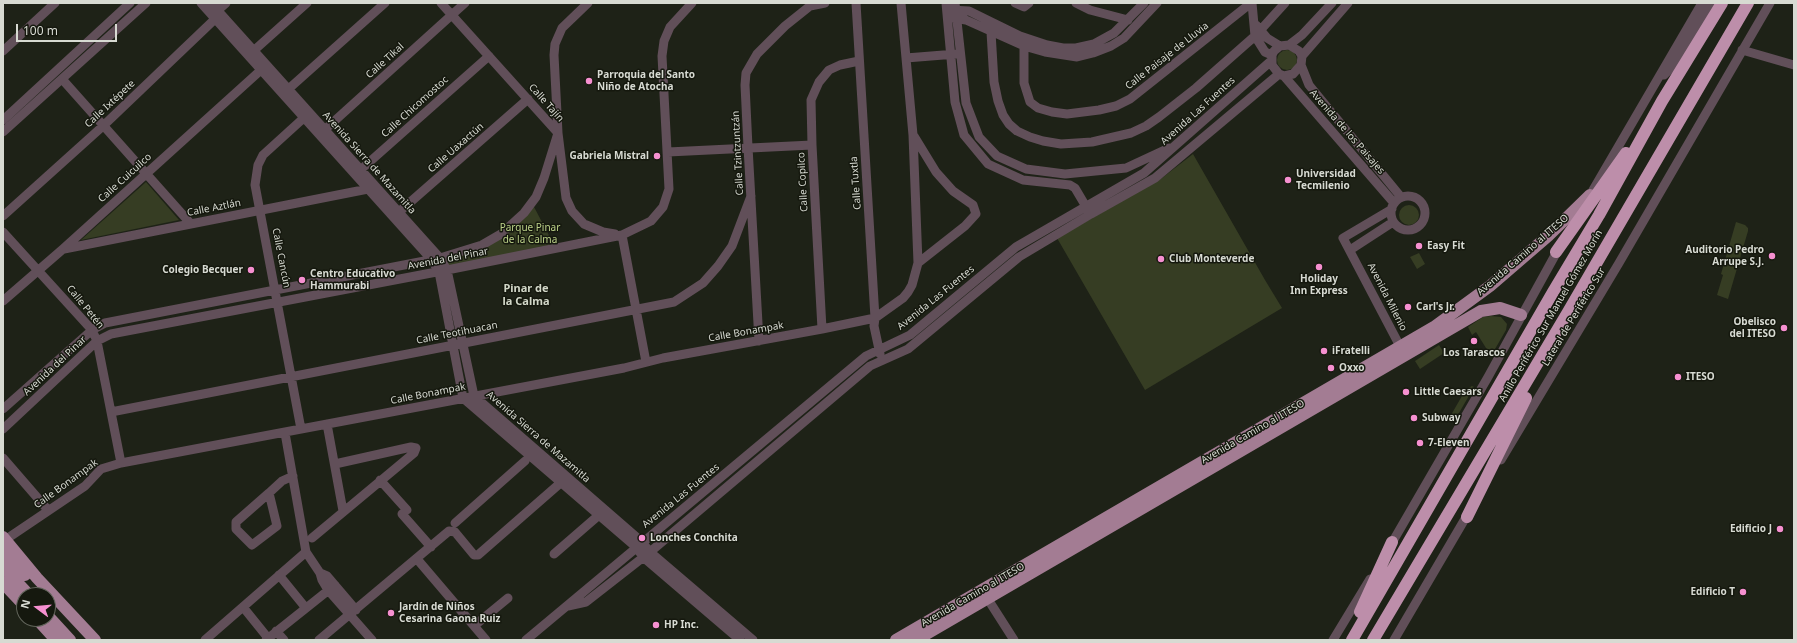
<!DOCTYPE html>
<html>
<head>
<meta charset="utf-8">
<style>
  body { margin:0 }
  #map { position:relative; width:1797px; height:643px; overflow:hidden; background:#1e2217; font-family:"Noto Sans",sans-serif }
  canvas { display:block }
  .frame { position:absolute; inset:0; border:4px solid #d7dad2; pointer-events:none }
  .north { position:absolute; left:16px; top:587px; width:40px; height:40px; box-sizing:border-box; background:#15180e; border:1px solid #63665c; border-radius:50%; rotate:286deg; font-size:11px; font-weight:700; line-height:16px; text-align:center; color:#d7dad2 }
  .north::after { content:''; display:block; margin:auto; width:14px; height:18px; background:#f690d0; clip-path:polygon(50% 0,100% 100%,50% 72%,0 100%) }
  .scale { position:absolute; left:16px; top:24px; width:101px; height:18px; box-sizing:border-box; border:2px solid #d7dad2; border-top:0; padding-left:5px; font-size:12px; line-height:14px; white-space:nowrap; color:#d7dad2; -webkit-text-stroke:3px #15180e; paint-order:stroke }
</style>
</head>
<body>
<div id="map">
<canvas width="1797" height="643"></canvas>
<div class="frame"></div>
<div class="north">N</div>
<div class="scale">100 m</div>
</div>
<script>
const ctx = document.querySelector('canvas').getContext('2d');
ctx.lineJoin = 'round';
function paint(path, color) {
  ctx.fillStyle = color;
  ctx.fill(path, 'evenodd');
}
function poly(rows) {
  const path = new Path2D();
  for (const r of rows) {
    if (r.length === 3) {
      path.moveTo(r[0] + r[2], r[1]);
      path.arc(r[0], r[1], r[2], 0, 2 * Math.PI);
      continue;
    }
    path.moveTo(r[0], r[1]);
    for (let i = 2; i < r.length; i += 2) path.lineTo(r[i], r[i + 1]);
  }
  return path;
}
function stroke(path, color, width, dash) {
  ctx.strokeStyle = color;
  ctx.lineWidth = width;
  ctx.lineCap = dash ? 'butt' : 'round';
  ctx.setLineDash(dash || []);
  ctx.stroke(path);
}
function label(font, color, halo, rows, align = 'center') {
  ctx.font = font + ' "Noto Sans",sans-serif';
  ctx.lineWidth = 3;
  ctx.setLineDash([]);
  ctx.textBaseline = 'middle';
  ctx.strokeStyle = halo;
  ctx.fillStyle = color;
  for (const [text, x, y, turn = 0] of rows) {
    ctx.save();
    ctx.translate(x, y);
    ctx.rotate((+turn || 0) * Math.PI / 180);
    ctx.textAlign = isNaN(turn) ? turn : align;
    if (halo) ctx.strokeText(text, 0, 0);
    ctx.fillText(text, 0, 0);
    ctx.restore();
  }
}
const green = poly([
  [1287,60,10],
  [1193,154,1265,280,1282,308,1145,390,1057,238,1162,178],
  [146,182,179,220,81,240],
  [1409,215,10],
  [533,205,554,245,448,268,443,259,475,251],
  [1736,222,1745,225,1748,228,1748,231,1728,299,1717,295,1723,275,1721,274],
  [1419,253,1425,264,1417,269,1410,257],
  [1491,316,1501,317,1507,324,1506,330,1491,356,1476,332,1472,335,1468,327,1483,317],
  [1439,345,1444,353,1420,369,1415,361],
  [1472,386,1474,387,1459,413,1456,415,1451,415,1466,389]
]);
const minor = poly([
  [201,3,431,259,439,272,463,398,636,547,643,557,740,640],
  [211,3,440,258,447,270,474,396,642,542,650,552,753,640],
  [441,3,558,133,566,198,572,211,584,224,603,232,615,234],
  [856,3,875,318,874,326,880,354],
  [946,3,955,102,964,135,988,164,1023,180,1070,185,1075,188,1088,210],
  [955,3,966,103,979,137,997,156,1026,169,1065,174,1126,168,1169,148],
  [1015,3,1024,7,1029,3],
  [1076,3,1090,10,1128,20],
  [1252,3,1255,36,1265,52,1272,55],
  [951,10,969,11,1020,36,1047,45,1063,48,1076,48,1094,44,1114,33,1144,3],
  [953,18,966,20,1024,46,1045,52,1077,57,1093,53,1111,46,1124,38,1157,3],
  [1256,25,1267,38,1280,46],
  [991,32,994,82,998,101,1003,115,1009,124,1017,131,1030,137,1043,141,1061,144,1092,142,1131,133,1146,126,1159,117,1196,88,1255,36,1285,3],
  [1289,45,1302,35,1332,3],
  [1024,46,1024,83,1030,102,1038,108,1052,112,1067,114,1099,110,1116,106,1130,99,1251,3],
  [1742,50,1794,65],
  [3,51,55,3],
  [250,54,307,3],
  [1302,56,1348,3],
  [906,58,956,54],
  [1301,65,1293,74,1284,76,1279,74,1272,65,1272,55,1274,51,1280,46,1289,45,1299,51,1302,56,1301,65,1309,85,1401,197],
  [1664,75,1676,63,1711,3],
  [1284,76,1394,203],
  [62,79,191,224],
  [284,93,385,3],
  [3,120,130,3],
  [3,132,146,3],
  [320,134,465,3],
  [914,136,936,172,953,191,973,205,976,214,965,226,918,263],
  [668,152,812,145],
  [357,173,489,56],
  [1593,190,1702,3],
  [1408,213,17],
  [1392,209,1343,238,1403,352],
  [399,212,528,99],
  [3,216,103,126,215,19,218,10,226,3],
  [3,232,92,330,97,341,121,463],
  [622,235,646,362],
  [64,249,368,189],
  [1350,250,1393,222],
  [3,301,63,249,261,70],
  [822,329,812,145,811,100,819,82,829,70,840,65,859,61],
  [759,341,748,147,745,85,746,73,757,54,785,26,810,6,825,3],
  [3,409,92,330,105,323,440,258,482,245,501,234,524,213,536,197,544,178,558,133,554,55,555,44,562,28,588,3],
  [111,412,674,302,703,283,718,266,732,246,751,196],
  [327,424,343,511],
  [3,429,97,341,111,334,447,270,622,235,651,221,663,207,669,189,662,56,664,41,670,27,692,3],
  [301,429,255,185,258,165,263,155,307,115],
  [285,433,306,552,320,573,322,580,328,590,372,640],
  [3,458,48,510],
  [1501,460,1619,263,1770,3],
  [380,480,407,510],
  [269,493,277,526,252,545,236,529,236,522,269,493,282,481,293,476],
  [402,514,431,547],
  [455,523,525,461],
  [312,538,414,453,416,448,411,447,335,464],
  [5,540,85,486,101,469,121,463,624,368,663,358,822,329,875,318,903,298,908,292,912,285,918,263,913,135,901,3],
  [1389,548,1488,377,1559,248],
  [554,554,599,515],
  [417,559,486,640],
  [320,573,327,576,356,610],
  [279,575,305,607],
  [986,593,991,604,1014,640],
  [568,606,586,602,650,552,870,366,908,349,1019,257,1091,214,1155,178,1279,74],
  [243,607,268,638],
  [474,626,508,598],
  [276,631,284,640],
  [205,640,306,552],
  [266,640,335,585],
  [319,640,449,531,455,532,474,555,478,555,565,479],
  [526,640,866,356,910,335,1016,247,1144,173,1271,61],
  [1333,640,1370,579],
  [1394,640,1469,512]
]);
const major = poly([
  [3,537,37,578,95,640],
  [3,552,25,575],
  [3,567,29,595],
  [3,583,24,605],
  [48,616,70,640],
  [37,619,56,640],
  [896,640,1434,327,1490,286,1548,236,1590,195],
  [916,640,1481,311,1500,308,1521,315]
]);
const highway = poly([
  [1556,252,1626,153],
  [1467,517,1526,398],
  [1360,612,1392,542],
  [1352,640,1553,292,1599,215,1662,101,1722,3],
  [1373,640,1568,312,1748,3]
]);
const markers = [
  [589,81,4,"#f690d0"],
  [657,156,4,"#f690d0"],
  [1288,180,4,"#f690d0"],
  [1419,246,4,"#f690d0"],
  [1772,256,4,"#f690d0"],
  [1161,259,4,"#f690d0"],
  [1319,267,4,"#f690d0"],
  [251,270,4,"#f690d0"],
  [302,280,4,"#f690d0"],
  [1408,307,4,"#f690d0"],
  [1784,328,4,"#f690d0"],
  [1474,341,4,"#f690d0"],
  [1324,351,4,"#f690d0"],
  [1331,368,4,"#f690d0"],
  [1678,377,4,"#f690d0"],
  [1406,392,4,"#f690d0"],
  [1414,418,4,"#f690d0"],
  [1420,443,4,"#f690d0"],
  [1780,529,4,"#f690d0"],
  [642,538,4,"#f690d0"],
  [1743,592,4,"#f690d0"],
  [391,613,4,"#f690d0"],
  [656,625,4,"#f690d0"]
];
const streetNames = [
  ["Calle Paisaje de Lluvia",1167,56,-38],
  ["Calle Tikal",385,61,-42],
  ["Calle Tajín",546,103,48],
  ["Calle Ixtépete",110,104,-43],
  ["Calle Chicomostoc",415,107,-42],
  ["Avenida Las Fuentes",1198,111,-42],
  ["Avenida de los Paisajes",1347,132,49],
  ["Calle Uaxactún",456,148,-41],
  ["Calle Tzintzuntzán",738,153,-93],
  ["Avenida Sierra de Mazamitla",369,163,48],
  ["Calle Cuicuilco",125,178,-42],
  ["Calle Copilco",803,182,-93],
  ["Calle Tuxtla",856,183,-94],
  ["Calle Aztlán",214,208,-11],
  ["Avenida Camino al ITESO",1523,255,-41],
  ["Calle Cancún",281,258,79],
  ["Avenida del Pinar",448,259,-11],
  ["Avenida Milenio",1387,297,63],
  ["Avenida Las Fuentes",936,298,-39],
  ["Calle Petén",85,307,51],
  ["Anillo Periférico Sur Manuel Gómez Morín",1551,316,-60],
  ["Lateral de Periférico Sur",1574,317,-59],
  ["Calle Bonampak",746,332,-10],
  ["Calle Teotihuacan",457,333,-11],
  ["Avenida del Pinar",55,366,-43],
  ["Calle Bonampak",428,394,-11],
  ["Avenida Camino al ITESO",1253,432,-30],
  ["Avenida Sierra de Mazamitla",538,437,41],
  ["Calle Bonampak",66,484,-36],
  ["Avenida Las Fuentes",681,496,-39],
  ["Avenida Camino al ITESO",973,595,-30]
];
const poiNames = [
  ["Parroquia del Santo",597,75],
  ["Niño de Atocha",597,87],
  ["Gabriela Mistral",649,156,"right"],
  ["Universidad",1296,174],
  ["Tecmilenio",1296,186],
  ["Easy Fit",1427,246],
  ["Auditorio Pedro",1764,250,"right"],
  ["Arrupe S.J.",1764,262,"right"],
  ["Club Monteverde",1169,259],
  ["Colegio Becquer",243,270,"right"],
  ["Centro Educativo",310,274],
  ["Hammurabi",310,286],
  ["Holiday",1319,279,"center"],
  ["Inn Express",1319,291,"center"],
  ["Carl's Jr.",1416,307],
  ["Obelisco",1776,322,"right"],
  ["del ITESO",1776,334,"right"],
  ["iFratelli",1332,351],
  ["Los Tarascos",1474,353,"center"],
  ["Oxxo",1339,368],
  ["ITESO",1686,377],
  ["Little Caesars",1414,392],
  ["Subway",1422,418],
  ["7-Eleven",1428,443],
  ["Edificio J",1772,529,"right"],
  ["Lonches Conchita",650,538],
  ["Edificio T",1735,592,"right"],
  ["Jardín de Niños",399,607],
  ["Cesarina Gaona Ruiz",399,619],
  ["HP Inc.",664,625]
];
const parkNames = [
  ["Parque Pinar",530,228],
  ["de la Calma",530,240]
];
const neighbourhoodNames = [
  ["Pinar de",526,289],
  ["la Calma",526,302]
];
paint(green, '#363d23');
stroke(minor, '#614f59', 9);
stroke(major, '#a37c93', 12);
stroke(highway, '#bd8eaa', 12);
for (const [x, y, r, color] of markers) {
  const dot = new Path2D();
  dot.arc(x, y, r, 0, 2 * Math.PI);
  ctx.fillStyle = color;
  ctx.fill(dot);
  stroke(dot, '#15180e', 1.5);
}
label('10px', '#d7dad2', '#15180e', streetNames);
label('bold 10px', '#d7dad2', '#15180e', poiNames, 'left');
label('10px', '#bcd189', '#15180e', parkNames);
label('bold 11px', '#d2d7c8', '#15180e', neighbourhoodNames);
</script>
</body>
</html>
